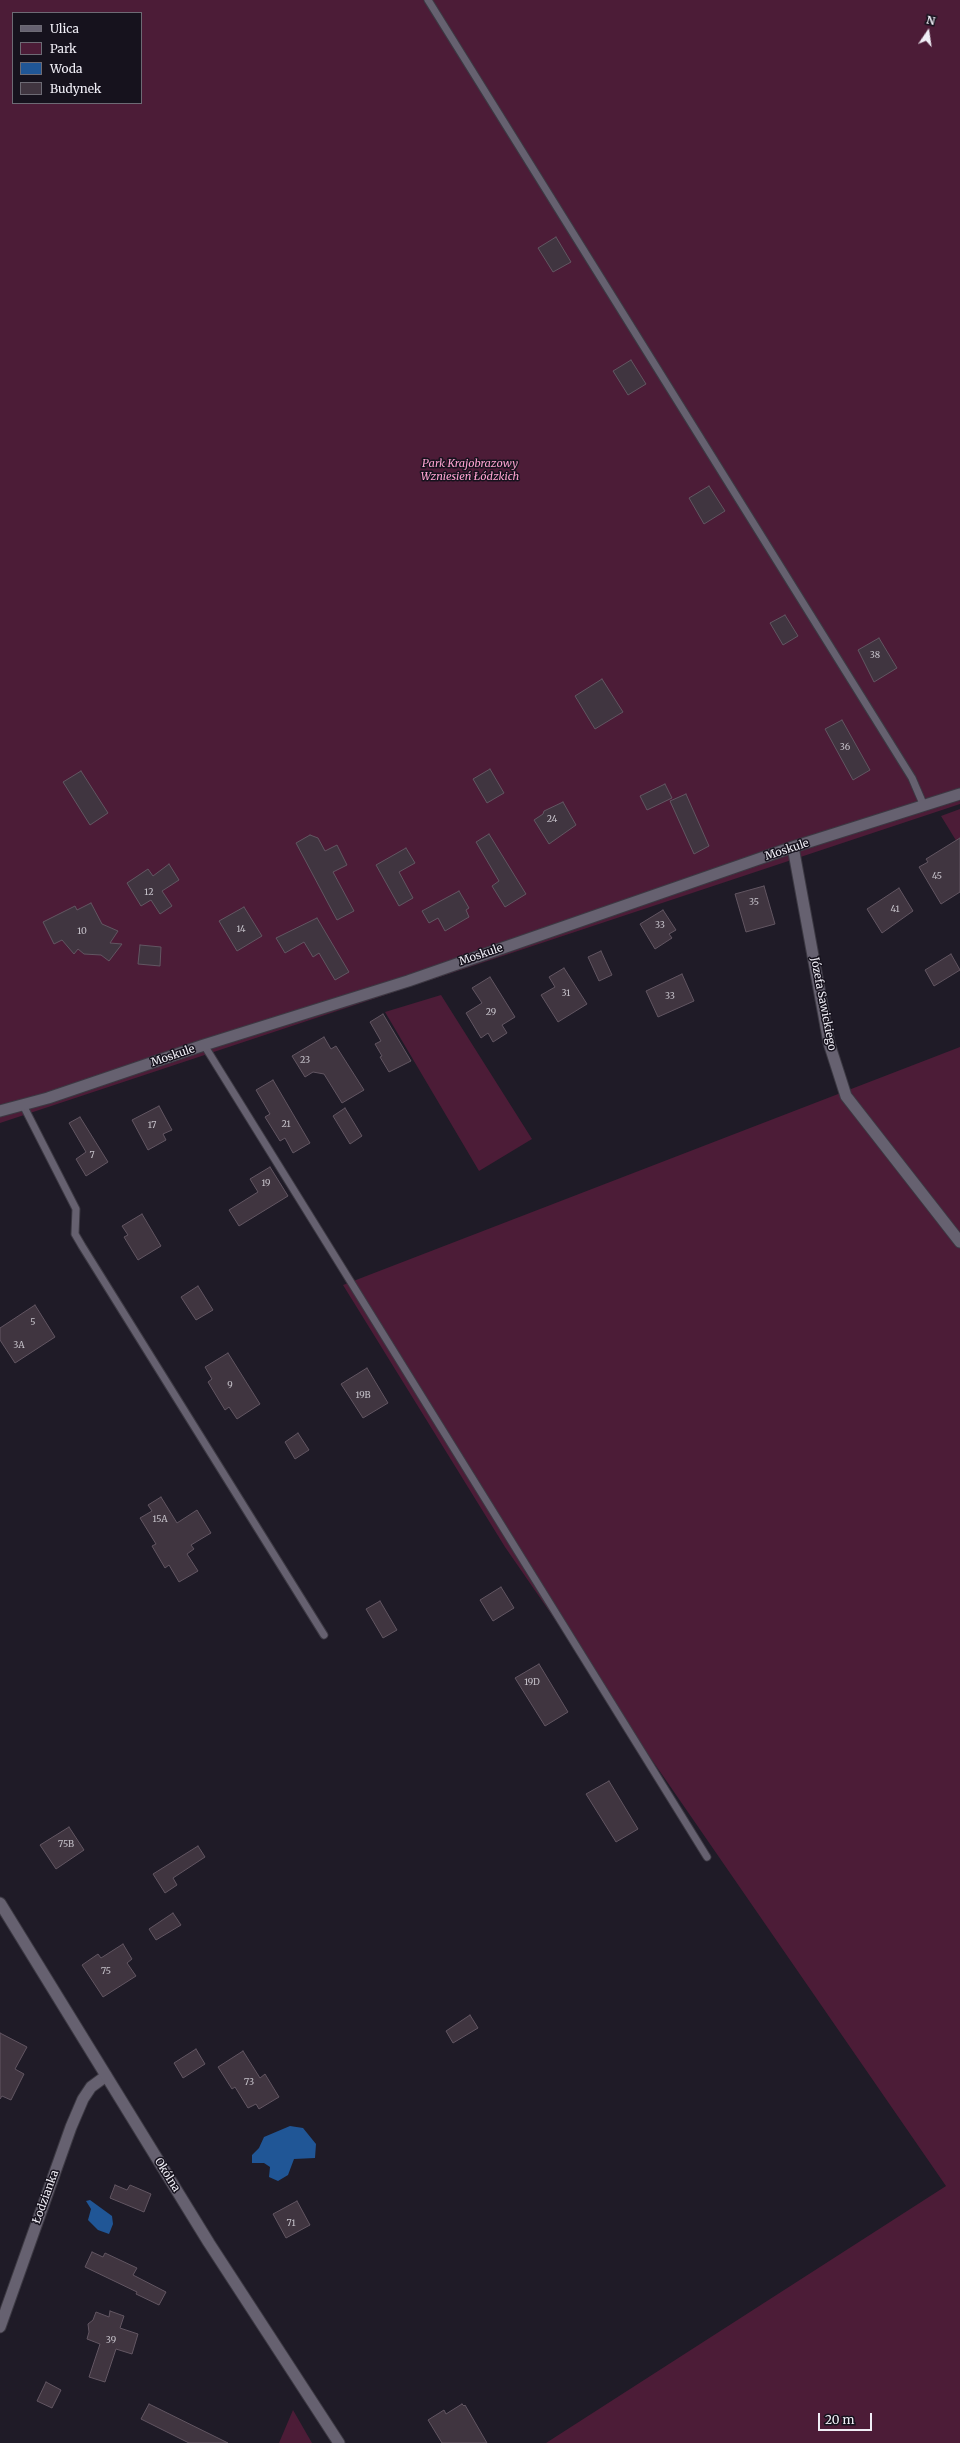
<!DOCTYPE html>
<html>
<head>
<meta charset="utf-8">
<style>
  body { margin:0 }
  #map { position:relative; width:960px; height:2443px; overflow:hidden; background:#1f1b27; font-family:Merriweather,serif }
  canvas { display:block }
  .legend { position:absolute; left:12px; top:12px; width:130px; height:92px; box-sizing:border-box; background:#16121d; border:1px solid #6d6a74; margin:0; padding:5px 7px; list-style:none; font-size:12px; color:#f0eef6 }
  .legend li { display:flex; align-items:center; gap:8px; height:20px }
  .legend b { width:20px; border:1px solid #6d6a74 }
  .north { position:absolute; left:908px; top:12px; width:40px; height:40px; -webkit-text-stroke:3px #16121d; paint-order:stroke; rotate:13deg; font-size:11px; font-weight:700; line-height:16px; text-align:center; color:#f0eef6 }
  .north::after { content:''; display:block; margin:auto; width:14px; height:18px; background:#f0eef6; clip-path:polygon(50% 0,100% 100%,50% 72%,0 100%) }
  .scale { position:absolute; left:818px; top:2413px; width:54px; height:18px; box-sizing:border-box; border:2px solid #f0eef6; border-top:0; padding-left:5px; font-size:12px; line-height:14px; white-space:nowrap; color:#f0eef6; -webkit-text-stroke:3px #16121d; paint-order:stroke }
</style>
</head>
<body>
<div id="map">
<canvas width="960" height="2443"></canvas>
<ul class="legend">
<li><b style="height:5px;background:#666170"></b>Ulica</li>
<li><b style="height:11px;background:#4c1c37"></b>Park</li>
<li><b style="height:11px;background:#205696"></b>Woda</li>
<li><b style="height:11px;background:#403540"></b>Budynek</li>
</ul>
<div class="north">N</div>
<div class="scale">20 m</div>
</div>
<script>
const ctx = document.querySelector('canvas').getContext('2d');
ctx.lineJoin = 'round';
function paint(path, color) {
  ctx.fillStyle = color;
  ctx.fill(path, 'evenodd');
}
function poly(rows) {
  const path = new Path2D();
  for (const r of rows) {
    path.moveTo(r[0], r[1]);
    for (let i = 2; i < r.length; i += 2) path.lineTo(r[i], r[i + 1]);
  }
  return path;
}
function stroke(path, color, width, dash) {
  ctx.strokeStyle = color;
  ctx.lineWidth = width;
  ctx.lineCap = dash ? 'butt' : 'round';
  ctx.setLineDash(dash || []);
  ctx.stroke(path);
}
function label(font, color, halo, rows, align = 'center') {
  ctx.font = font + ' Merriweather,serif';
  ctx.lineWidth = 3;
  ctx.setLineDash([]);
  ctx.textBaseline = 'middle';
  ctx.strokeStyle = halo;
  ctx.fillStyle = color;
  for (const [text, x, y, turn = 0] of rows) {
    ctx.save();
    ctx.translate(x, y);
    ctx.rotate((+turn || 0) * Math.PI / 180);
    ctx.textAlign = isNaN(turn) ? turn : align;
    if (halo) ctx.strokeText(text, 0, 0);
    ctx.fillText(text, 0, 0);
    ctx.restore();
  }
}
const green = poly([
  [0,0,960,0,960,804,0,1123],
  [13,13,141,13,141,103,13,103],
  [960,809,960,847,941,816],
  [441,995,532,1139,479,1171,385,1012],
  [960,1047,960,2443,546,2443,946,2186,505,1547,343,1285],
  [293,2410,312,2443,279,2443]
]);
const water = poly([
  [290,2126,303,2128,316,2144,315,2158,294,2159,288,2175,278,2181,269,2177,270,2167,264,2163,252,2163,252,2155,259,2148,264,2137],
  [90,2200,112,2216,113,2224,109,2234,98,2230,88,2220,91,2209,86,2201]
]);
const building = poly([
  [556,237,571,262,553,272,538,248,556,237],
  [631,360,646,384,628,395,613,371,631,360],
  [709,486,725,511,704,524,689,498,709,486],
  [785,615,798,636,783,645,770,623,785,615],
  [879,638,897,668,874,682,858,650,879,638],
  [602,679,623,712,595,729,575,696,602,679],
  [842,720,870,770,853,780,825,729,842,720],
  [490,769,504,793,487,803,473,779,490,769],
  [81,771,108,813,90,825,63,782,81,771],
  [665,784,672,798,647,810,640,796,665,784],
  [686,794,709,846,694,854,670,801,686,794],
  [563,802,576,825,549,844,534,820,543,814,544,811,563,802],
  [489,834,526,894,505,907,492,886,499,881,476,842,489,834],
  [310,835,318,838,325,851,337,845,347,865,333,872,354,911,337,920,296,843,310,835],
  [960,838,960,892,941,904,919,867,928,862,926,859,960,838],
  [406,848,415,863,399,872,413,898,399,906,376,865,406,848],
  [169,864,179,880,162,891,172,906,160,914,151,900,141,906,127,883,148,869,153,876,169,864],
  [764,886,775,924,746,932,735,894,764,886],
  [899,888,913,911,882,933,867,909,899,888],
  [459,891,469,908,466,910,469,917,445,931,438,918,429,923,422,911,459,891],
  [91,903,102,924,118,931,110,943,122,944,109,961,101,955,84,954,78,949,74,954,62,940,54,944,43,922,75,906,77,910,91,903],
  [244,907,262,936,237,951,219,921,244,907],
  [663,910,676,930,669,934,672,938,655,949,640,924,663,910],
  [317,918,349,972,335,980,319,953,313,957,304,942,285,953,276,938,317,918],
  [140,945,161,947,160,966,138,964,140,945],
  [601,951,612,975,599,981,588,957,601,951],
  [951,954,960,970,934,986,925,970,951,954],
  [564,968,587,1004,558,1022,541,995,555,987,549,977,564,968],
  [682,974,694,1001,658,1017,646,991,682,974],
  [490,977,515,1017,502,1025,507,1033,493,1042,488,1033,481,1038,466,1013,482,1003,472,988,490,977],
  [383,1014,411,1061,389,1072,380,1057,382,1056,375,1044,381,1041,370,1022,383,1014],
  [324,1037,331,1049,336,1046,364,1090,342,1103,324,1074,313,1072,305,1077,292,1056,324,1037],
  [273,1080,310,1143,293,1153,285,1138,280,1141,265,1117,270,1114,256,1090,273,1080],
  [159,1106,172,1130,163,1134,166,1140,148,1150,132,1120,159,1106],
  [345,1108,362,1136,350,1144,333,1116,345,1108],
  [80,1117,108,1162,86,1176,76,1159,86,1152,69,1123,80,1117],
  [270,1167,288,1196,239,1226,229,1210,258,1192,250,1179,270,1167],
  [142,1214,161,1246,138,1260,124,1237,128,1235,122,1226,142,1214],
  [198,1286,213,1310,196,1320,181,1297,198,1286],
  [35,1305,55,1337,15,1363,0,1340,0,1328,35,1305],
  [228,1353,260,1404,237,1419,229,1407,225,1410,208,1382,212,1379,205,1367,228,1353],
  [367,1368,388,1403,363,1418,341,1384,367,1368],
  [298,1433,309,1450,295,1459,285,1442,298,1433],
  [161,1497,177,1523,197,1510,211,1533,191,1545,194,1549,187,1554,198,1571,179,1582,169,1565,165,1568,152,1546,156,1544,140,1518,152,1511,148,1505,161,1497],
  [501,1587,514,1608,493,1621,480,1600,501,1587],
  [380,1601,397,1630,383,1638,366,1609,380,1601],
  [539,1664,568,1712,545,1726,515,1678,539,1664],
  [609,1781,638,1829,616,1842,586,1794,609,1781],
  [69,1827,84,1850,56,1869,40,1845,69,1827],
  [198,1846,205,1857,173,1878,177,1885,165,1893,153,1874,198,1846],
  [173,1913,181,1925,156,1940,149,1929,173,1913],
  [123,1944,132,1959,127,1963,136,1976,103,1997,82,1965,98,1954,101,1958,123,1944],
  [470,2015,478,2028,453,2043,446,2031,470,2015],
  [0,2033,27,2047,15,2069,24,2074,11,2100,2,2096,0,2099,0,2033],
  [196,2049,205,2064,183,2078,174,2063,196,2049],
  [243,2051,260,2078,265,2074,279,2097,259,2109,256,2104,248,2108,235,2087,232,2089,218,2067,243,2051],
  [115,2185,127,2190,130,2185,151,2194,144,2212,110,2198,115,2185],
  [297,2201,310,2225,286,2238,273,2214,297,2201],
  [92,2252,103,2257,105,2253,137,2268,133,2275,166,2292,159,2305,136,2294,137,2292,85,2267,92,2252],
  [110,2311,124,2316,120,2328,138,2334,132,2354,116,2349,105,2382,89,2377,100,2344,87,2339,89,2332,88,2324,93,2320,96,2312,109,2317,110,2311],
  [46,2382,61,2390,52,2408,37,2401,46,2382],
  [149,2404,228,2443,189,2443,141,2419,149,2404],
  [462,2404,464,2406,465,2405,487,2443,442,2443,428,2420,444,2410,446,2414,462,2404]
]);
const service = poly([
  [428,0,912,778,924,806],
  [204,1045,707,1857],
  [23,1105,76,1209,75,1234,82,1246,324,1635]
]);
const minor = poly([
  [793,847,829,1043,846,1096,960,1242],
  [0,1111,48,1098,204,1045,408,981,793,847,960,794],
  [0,2327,71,2127,83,2099,91,2087,106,2076]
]);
const tertiary = poly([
  [0,1903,209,2243,339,2443]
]);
const numberNames = [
  ["38",875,655],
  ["36",845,747],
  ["24",552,819],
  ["45",937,876],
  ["12",149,892],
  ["35",754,902],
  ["41",895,909],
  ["33",660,925],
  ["14",241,929],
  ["10",82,931],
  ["31",566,993],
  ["33",670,996],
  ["29",491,1012],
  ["23",305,1060],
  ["21",286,1124],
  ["17",152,1125],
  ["7",92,1155],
  ["19",266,1183],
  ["5",33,1322],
  ["3A",19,1345],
  ["9",230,1385],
  ["19B",363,1395],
  ["15A",160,1519],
  ["19D",532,1682],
  ["75B",66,1844],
  ["75",106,1971],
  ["73",249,2082],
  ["71",291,2223],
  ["39",111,2340]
];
const parkNames = [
  ["Park Krajobrazowy",470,464],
  ["Wzniesień Łódzkich",470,477]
];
const streetNames = [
  ["Moskule",787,850,-18],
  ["Moskule",481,955,-19],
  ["Józefa Sawickiego",823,1004,79],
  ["Moskule",173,1056,-19],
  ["Okólna",167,2175,58],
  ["Łodzianka",46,2197,-70]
];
paint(green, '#4c1c37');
paint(water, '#205696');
paint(building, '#403540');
stroke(building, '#625662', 1);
stroke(service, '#3c3943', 9);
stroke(minor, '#3c3943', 13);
stroke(tertiary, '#3c3943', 13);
stroke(service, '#666170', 7);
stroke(minor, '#666170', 11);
stroke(tertiary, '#666170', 11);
label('9px', '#c4c0c8', null, numberNames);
label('italic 11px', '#fda3d1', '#16121d', parkNames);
label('11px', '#f0eef6', '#16121d', streetNames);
</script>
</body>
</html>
